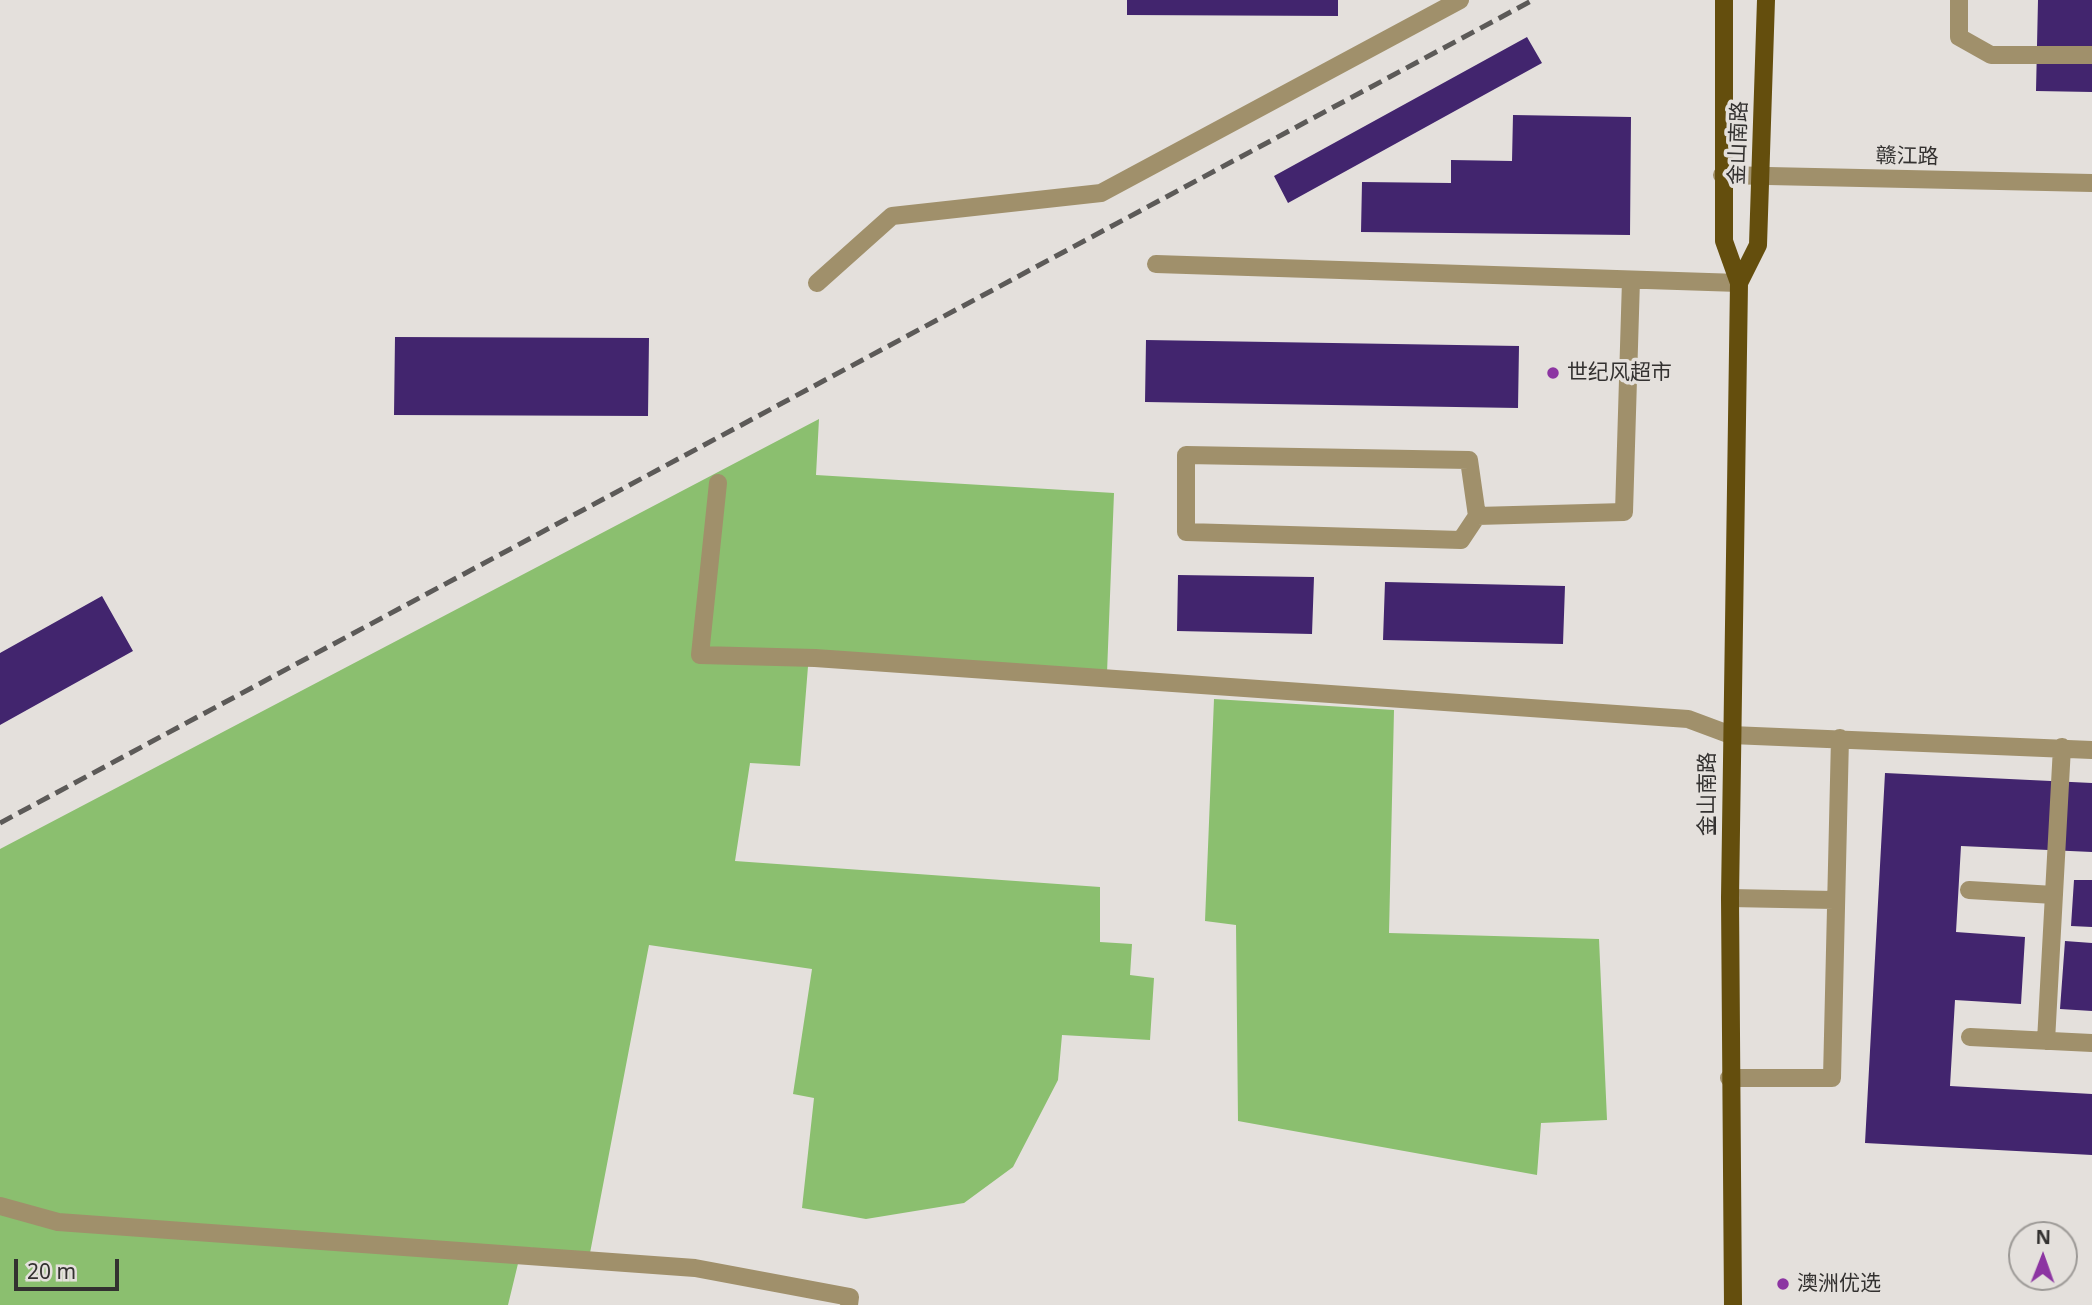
<!DOCTYPE html>
<html>
<head>
<meta charset="utf-8">
<style>
  body { margin:0 }
  #map { position:relative; width:2092px; height:1305px; overflow:hidden; background:#e4e0dc; font-family:"Noto Sans",sans-serif }
  canvas { display:block }
  .north { position:absolute; left:2008px; top:1221px; width:70px; height:70px; box-sizing:border-box; background:#e4e0dc; border:2px solid #9d9a97; border-radius:50%; rotate:1deg; font-size:19px; font-weight:700; line-height:28px; text-align:center; color:#333130 }
  .north::after { content:''; display:block; margin:auto; width:24px; height:32px; background:#8c35a2; clip-path:polygon(50% 0,100% 100%,50% 72%,0 100%) }
  .scale { position:absolute; left:14px; top:1259px; width:105px; height:32px; box-sizing:border-box; border:4px solid #333130; border-top:0; padding-left:9px; font-size:21px; line-height:24px; white-space:nowrap; color:#333130; -webkit-text-stroke:5px #e4e0dc; paint-order:stroke }
</style>
</head>
<body>
<div id="map">
<canvas width="2092" height="1305"></canvas>
<div class="north">N</div>
<div class="scale">20 m</div>
</div>
<script>
const ctx = document.querySelector('canvas').getContext('2d');
ctx.lineJoin = 'round';
function paint(path, color) {
  ctx.fillStyle = color;
  ctx.fill(path, 'evenodd');
}
function poly(rows) {
  const path = new Path2D();
  for (const r of rows) {
    path.moveTo(r[0], r[1]);
    for (let i = 2; i < r.length; i += 2) path.lineTo(r[i], r[i + 1]);
  }
  return path;
}
function stroke(path, color, width, dash) {
  ctx.strokeStyle = color;
  ctx.lineWidth = width;
  ctx.lineCap = dash ? 'butt' : 'round';
  ctx.setLineDash(dash || []);
  ctx.stroke(path);
}
function label(font, color, halo, rows, align = 'center') {
  ctx.font = font + ' "Noto Sans","Noto Sans SC",sans-serif';
  ctx.lineWidth = 7;
  ctx.setLineDash([]);
  ctx.textBaseline = 'middle';
  ctx.strokeStyle = halo;
  ctx.fillStyle = color;
  for (const [text, x, y, turn = 0] of rows) {
    ctx.save();
    ctx.translate(x, y);
    ctx.rotate((+turn || 0) * Math.PI / 180);
    ctx.textAlign = isNaN(turn) ? turn : align;
    if (halo) ctx.strokeText(text, 0, 0);
    ctx.fillText(text, 0, 0);
    ctx.restore();
  }
}
const forest = poly([
  [819,419,816,475,1114,493,1107,673,809,654,800,766,750,763,735,861,1100,887,1100,942,1132,944,1130,975,1154,978,1150,1040,1062,1035,1058,1080,1013,1167,964,1203,866,1219,802,1208,814,1098,793,1094,812,969,649,945,590,1253,522,1247,508,1305,0,1305,0,849],
  [1214,699,1394,710,1389,933,1599,939,1607,1120,1541,1123,1537,1175,1238,1121,1236,925,1205,921]
]);
const building = poly([
  [1127,0,1338,0,1338,16,1127,15],
  [2038,0,2092,0,2092,92,2036,91],
  [1527,37,1542,63,1288,203,1274,176],
  [1513,115,1631,117,1630,235,1361,232,1362,182,1451,183,1451,160,1512,161],
  [395,337,649,338,648,416,394,415],
  [1146,340,1519,346,1518,408,1145,402],
  [1178,575,1314,577,1312,634,1177,631],
  [1385,582,1565,586,1563,644,1383,640],
  [102,596,133,651,0,725,0,653],
  [1885,773,2092,783,2092,852,1961,846,1956,932,2025,937,2021,1004,1955,1000,1950,1086,2092,1094,2092,1155,1865,1143],
  [2074,880,2092,880,2092,927,2071,926],
  [2065,941,2092,943,2092,1011,2060,1009]
]);
const minor = poly([
  [1959,0,1959,37,1991,55,2092,55],
  [1722,175,2092,183],
  [1156,264,1739,283],
  [817,283,892,216,1101,193,1460,0],
  [718,483,700,655,815,658,1688,719,1731,735,2092,750],
  [1477,516,1461,540,1186,532,1186,455,1469,460,1477,516,1624,512,1631,280],
  [1969,890,2054,895],
  [1730,898,1834,900],
  [1970,1037,2092,1043],
  [2046,1041,2062,747],
  [1729,1078,1832,1078,1840,738],
  [0,1206,58,1222,695,1268,850,1297,849,1305]
]);
const major = poly([
  [1724,0,1724,241,1739,283,1730,898,1733,1305],
  [1739,283,1758,245,1766,0]
]);
const rail = poly([
  [0,823,1533,0]
]);
const markers = [
  [1553,373,7,"#8c35a2"],
  [1783,1284,7,"#8c35a2"]
];
const streetNames = [
  ["金山南路",1739,143,-88],
  ["赣江路",1907,157,1],
  ["金山南路",1708,794,-90]
];
const poiNames = [
  ["世纪风超市",1567,373],
  ["澳洲优选",1797,1284]
];
paint(forest, '#8bbf6f');
paint(building, '#42256e');
stroke(minor, '#a0906b', 18);
stroke(major, '#644e0d', 18);
stroke(rail, '#5c5a58', 5, [14, 7]);
for (const [x, y, r, color] of markers) {
  const dot = new Path2D();
  dot.arc(x, y, r, 0, 2 * Math.PI);
  ctx.fillStyle = color;
  ctx.fill(dot);
  stroke(dot, '#e4e0dc', 2.5);
}
label('21px', '#333130', '#e4e0dc', streetNames);
label('21px', '#333130', '#e4e0dc', poiNames, 'left');
</script>
</body>
</html>
